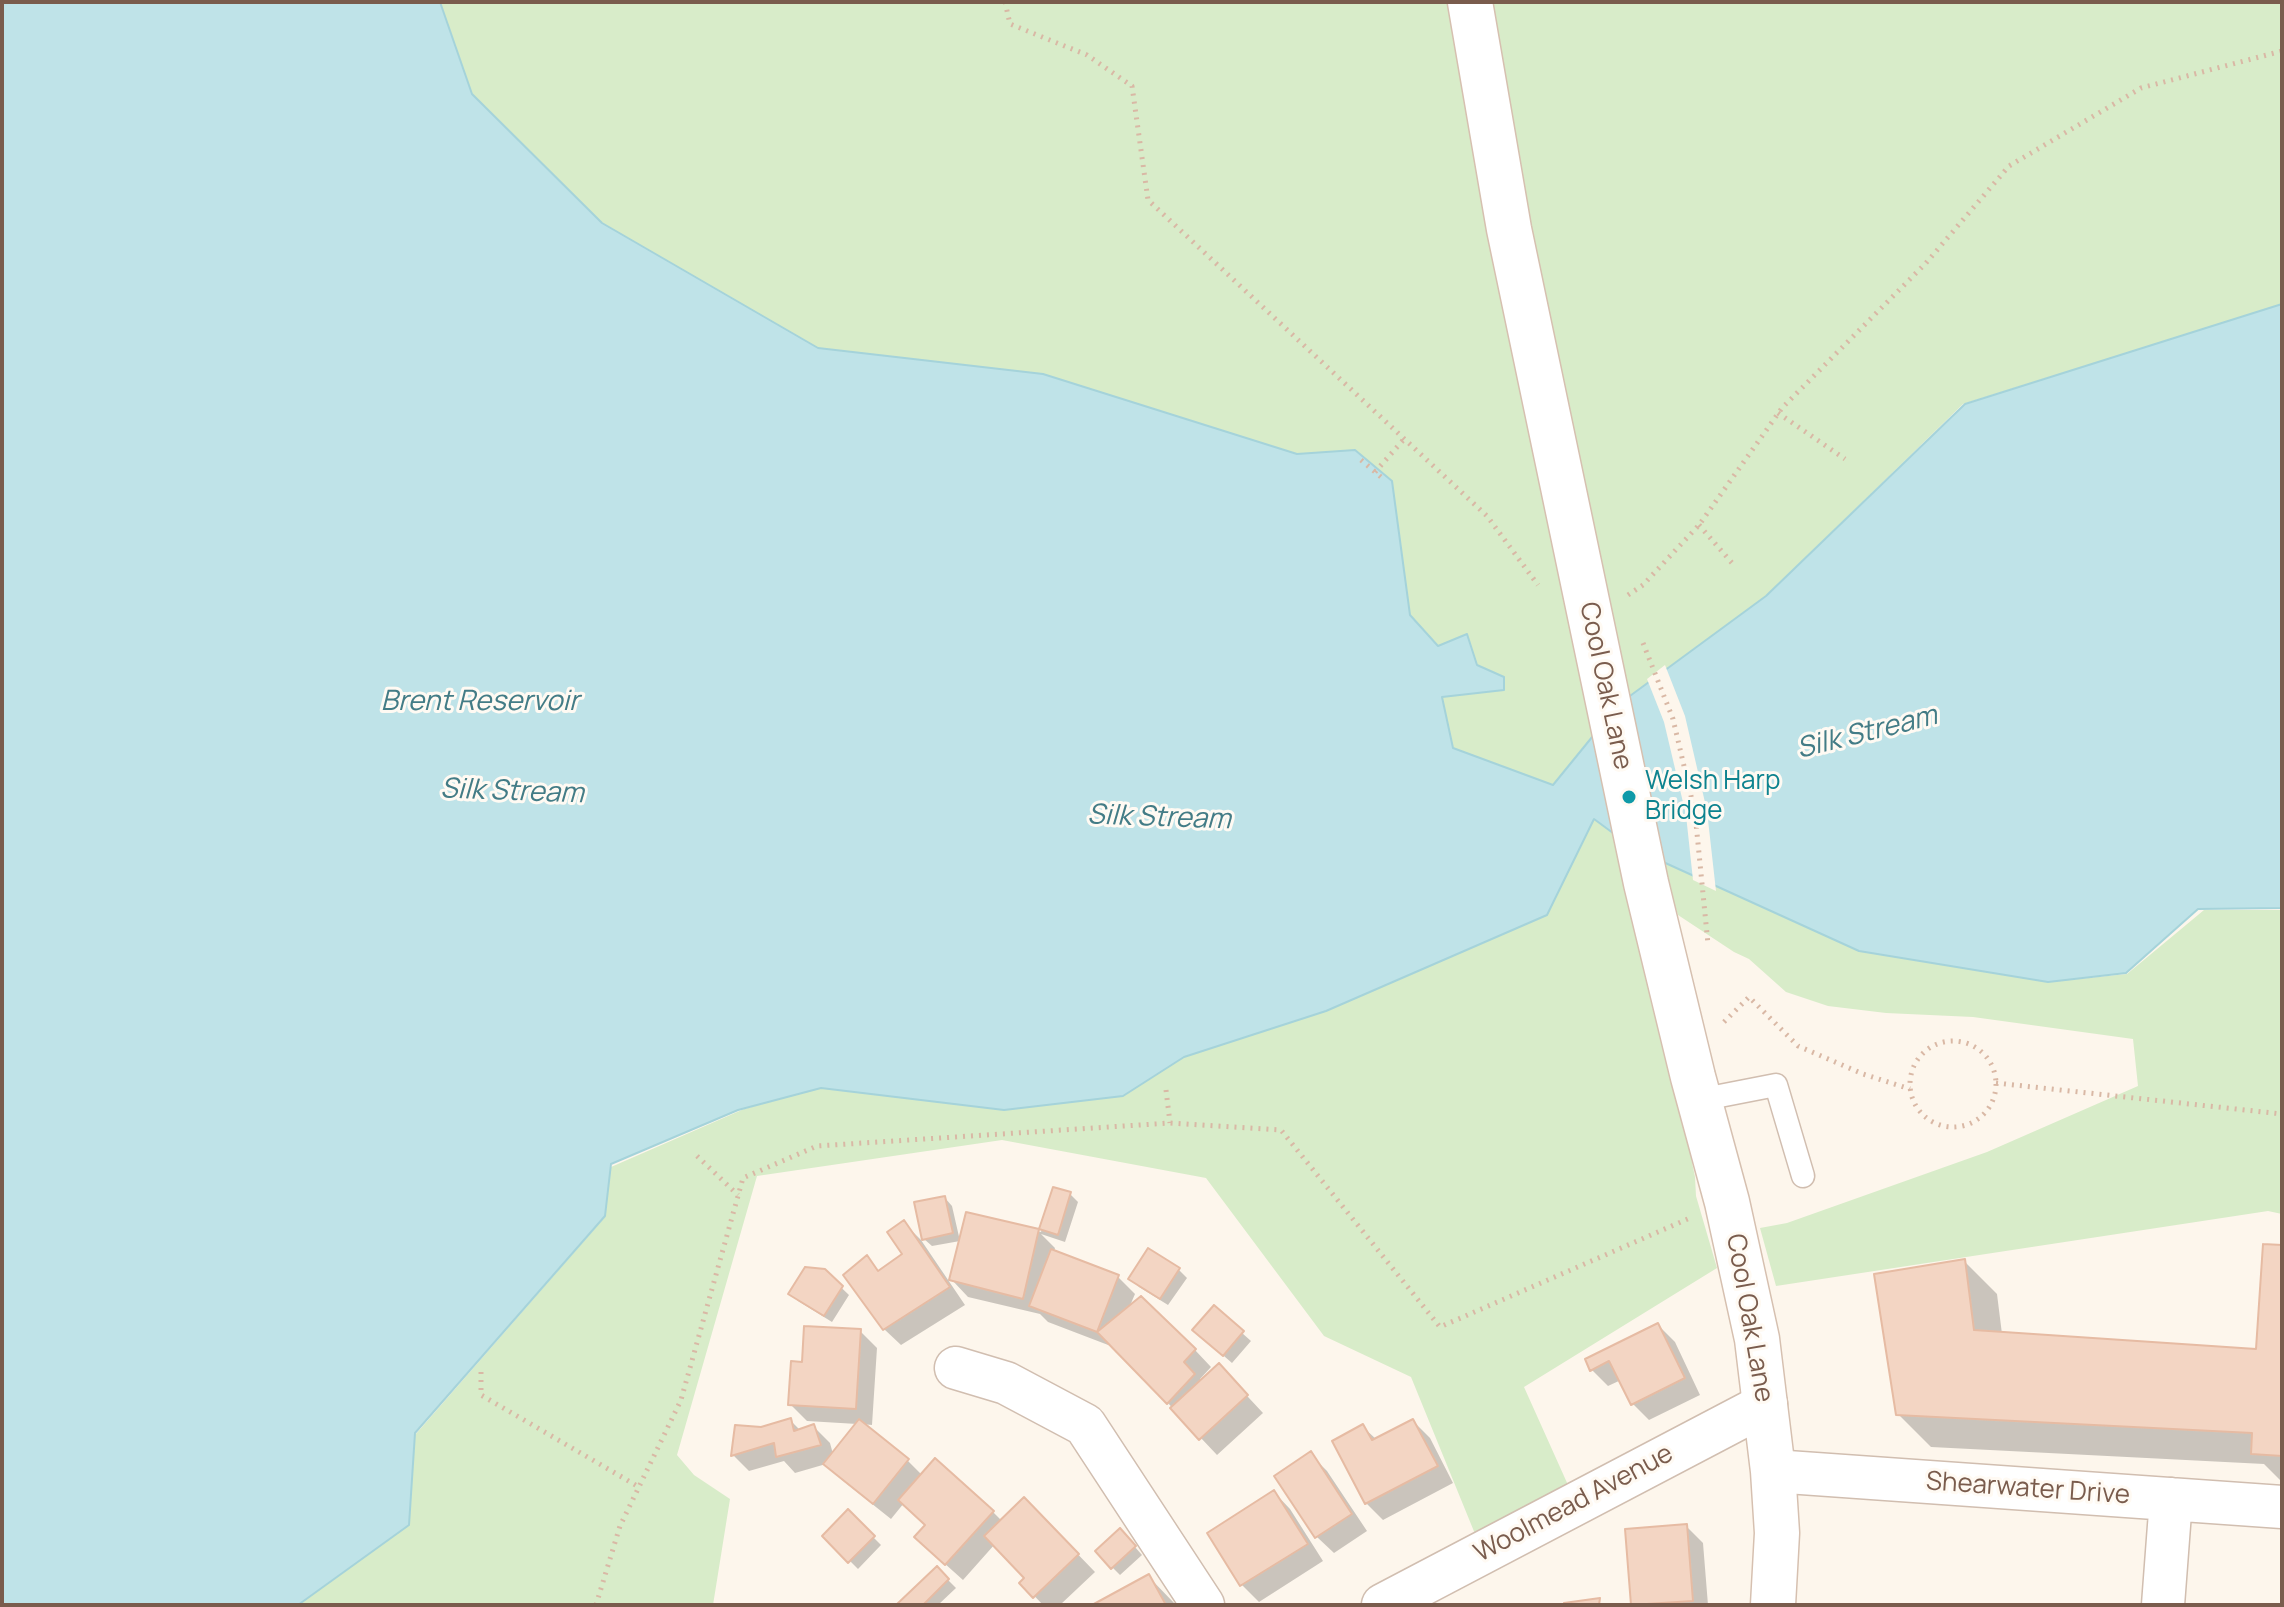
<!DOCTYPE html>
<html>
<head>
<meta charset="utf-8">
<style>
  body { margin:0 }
  #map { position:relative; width:2284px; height:1607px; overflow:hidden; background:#fdf6ec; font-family:Manrope,sans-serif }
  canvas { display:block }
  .frame { position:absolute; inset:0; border:4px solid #7a5c4d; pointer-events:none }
</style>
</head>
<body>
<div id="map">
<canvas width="2284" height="1607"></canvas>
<div class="frame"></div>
</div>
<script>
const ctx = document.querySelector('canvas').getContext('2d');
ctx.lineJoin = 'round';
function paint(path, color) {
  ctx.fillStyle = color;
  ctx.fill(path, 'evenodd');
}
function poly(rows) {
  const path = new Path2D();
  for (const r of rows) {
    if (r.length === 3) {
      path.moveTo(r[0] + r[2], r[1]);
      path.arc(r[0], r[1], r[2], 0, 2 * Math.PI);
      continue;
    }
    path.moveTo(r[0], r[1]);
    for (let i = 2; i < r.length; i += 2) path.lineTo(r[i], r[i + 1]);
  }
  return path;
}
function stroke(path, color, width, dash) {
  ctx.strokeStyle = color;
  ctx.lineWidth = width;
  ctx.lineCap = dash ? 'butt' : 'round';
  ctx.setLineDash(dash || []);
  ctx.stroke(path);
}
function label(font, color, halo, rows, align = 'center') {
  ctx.font = font + ' Manrope,sans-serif';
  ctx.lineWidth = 6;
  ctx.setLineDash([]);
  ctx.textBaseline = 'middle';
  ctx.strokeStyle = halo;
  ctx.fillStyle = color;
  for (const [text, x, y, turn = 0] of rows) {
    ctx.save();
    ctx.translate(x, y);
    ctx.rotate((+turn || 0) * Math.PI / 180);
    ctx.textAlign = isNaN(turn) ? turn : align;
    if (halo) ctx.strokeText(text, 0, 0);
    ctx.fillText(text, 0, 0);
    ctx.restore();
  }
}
const green = poly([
  [440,2,2282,2,2282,304,1963,404,1766,596,1619,704,1553,785,1453,748,1441,697,1503,690,1477,665,1438,646,1410,615,1392,481,1355,451,1297,454,1043,374,818,348,602,223,472,94],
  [1594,819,1617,836,1652,1006,1678,1095,1695,1177,1696,1196,1717,1268,1524,1387,1577,1505,1482,1551,1411,1377,1324,1336,1206,1178,1002,1140,757,1176,677,1455,694,1475,730,1499,713,1605,298,1605,406,1525,415,1435,604,1218,611,1167,744,1109,821,1088,1004,1110,1123,1096,1184,1057,1326,1011],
  [1661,861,1859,951,2048,982,2127,974,2204,910,2282,910,2282,1214,2268,1211,1776,1286,1760,1228,1787,1223,1987,1152,2138,1086,2133,1039,1973,1017,1886,1013,1828,1006,1786,992,1749,959,1734,952,1678,915]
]);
const water = poly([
  [2,2,440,2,472,94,602,223,818,348,1043,374,1297,454,1355,450,1392,481,1410,615,1438,646,1467,634,1477,665,1504,677,1504,690,1442,697,1453,748,1553,785,1619,704,1766,596,1965,404,2282,304,2282,908,2198,909,2126,973,2048,982,1859,951,1661,861,1617,836,1594,819,1547,915,1326,1011,1184,1057,1123,1096,1004,1110,821,1088,738,1110,611,1164,605,1216,415,1433,409,1525,298,1605,2,1605,2,2]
]);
const pier = poly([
  [1665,665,1685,716,1707,811,1716,891,1693,880,1686,815,1664,722,1647,679]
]);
const shadow = poly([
  [1054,1189,1070,1194,1078,1202,1065,1242,1041,1234,1055,1248,1054,1252,1118,1277,1135,1294,1129,1308,1195,1350,1211,1367,1200,1379,1202,1381,1235,1383,1263,1413,1217,1455,1116,1348,1048,1322,1040,1314,968,1297,952,1280,968,1214,1041,1232],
  [945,1198,952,1206,960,1241,932,1246,924,1239],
  [904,1223,921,1240,965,1305,901,1345,884,1329,867,1258,880,1272,905,1254],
  [2282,1247,2282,1482,2264,1464,1931,1447,1898,1414,1965,1262,1997,1294,2002,1334,2258,1351],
  [1149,1251,1179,1270,1187,1278,1168,1305,1139,1287,1131,1279],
  [824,1271,849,1295,832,1322,798,1301,790,1293],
  [1214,1308,1251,1341,1232,1363,1202,1337],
  [1658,1325,1675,1342,1700,1395,1649,1420,1633,1404,1621,1380,1608,1386,1591,1369],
  [860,1331,877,1348,872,1425,862,1424,908,1461,922,1475,993,1512,1002,1521,1041,1516,1095,1572,1060,1605,1043,1605,1022,1583,1027,1578,995,1544,963,1580,934,1554,927,1525,904,1503,891,1519,842,1480,826,1464,795,1473,784,1461,749,1471,733,1455,762,1429,790,1420,801,1431,813,1426,830,1443,833,1454,857,1424,807,1421,790,1404,803,1364],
  [1413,1421,1430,1438,1453,1483,1383,1520,1366,1503,1363,1427,1377,1440],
  [1310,1454,1327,1471,1367,1531,1334,1553,1317,1537],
  [1274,1492,1290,1509,1323,1561,1259,1602,1242,1585,1209,1533],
  [848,1512,881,1545,858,1569,825,1536],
  [1686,1526,1703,1543,1708,1605,1633,1605],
  [1128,1539,1142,1555,1120,1575,1112,1567],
  [937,1569,956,1588,938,1605,899,1605],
  [1148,1576,1176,1605,1096,1605]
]);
const building = poly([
  [1053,1187,1071,1192,1058,1235,1039,1229,1053,1187],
  [945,1196,953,1233,922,1240,914,1202,945,1196],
  [966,1212,1039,1229,1023,1299,949,1280,966,1212],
  [904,1220,950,1287,883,1330,843,1275,867,1255,878,1271,902,1254,887,1232,904,1220],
  [2263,1244,2282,1245,2282,1456,2251,1454,2252,1433,1896,1415,1874,1274,1965,1259,1974,1330,2256,1349,2263,1244],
  [1148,1248,1180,1268,1160,1299,1128,1279,1148,1248],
  [1051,1249,1119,1275,1097,1332,1029,1306,1051,1249],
  [805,1267,825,1269,843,1286,824,1316,788,1294,805,1267],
  [1141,1296,1196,1349,1184,1362,1195,1374,1167,1404,1097,1332,1141,1296],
  [1214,1305,1244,1331,1223,1356,1192,1330,1214,1305],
  [1658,1323,1685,1378,1631,1405,1609,1361,1590,1371,1585,1359,1658,1323],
  [804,1326,861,1329,856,1409,788,1405,791,1361,802,1362,804,1326],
  [1219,1363,1248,1395,1199,1440,1170,1408,1219,1363],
  [791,1418,794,1431,814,1424,821,1445,776,1457,774,1443,731,1456,735,1425,761,1427,791,1418],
  [859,1419,909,1459,873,1504,823,1464,859,1419],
  [1413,1419,1438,1466,1365,1504,1332,1441,1363,1424,1372,1440,1413,1419],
  [1311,1451,1352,1514,1315,1538,1274,1476,1311,1451],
  [935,1458,994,1511,945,1565,914,1537,925,1525,898,1500,935,1458],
  [1274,1490,1308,1544,1240,1586,1207,1533,1274,1490],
  [1024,1497,1079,1554,1033,1598,1019,1583,1024,1578,984,1536,1024,1497],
  [848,1509,875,1536,848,1563,822,1536,848,1509],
  [1687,1524,1693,1601,1631,1605,1625,1529,1687,1524],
  [1120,1528,1136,1546,1111,1569,1095,1551,1120,1528],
  [937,1566,949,1579,923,1605,896,1605,937,1566],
  [1149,1574,1166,1605,1092,1605,1149,1574],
  [1600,1598,1599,1605,1565,1605,1564,1603,1600,1598]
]);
const path = poly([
  [1005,2,1010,24,1087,55,1132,86,1148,200,1487,516,1538,585],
  [1778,413,1845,459],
  [1361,460,1381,477],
  [1375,472,1405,438],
  [1699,525,1732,563],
  [1628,595,1643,585,1699,525,1782,408,1926,263,2009,166,2141,88,2282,51],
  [1643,643,1673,719,1695,813,1708,944],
  [1724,1022,1749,997,1798,1046,1863,1074,1910,1089],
  [1953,1084,43],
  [1996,1083,2282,1114],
  [1166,1090,1170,1123],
  [697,1156,738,1195],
  [481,1372,481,1395,639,1487],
  [596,1605,620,1526,681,1400,743,1178,817,1146,1170,1123,1281,1130,1440,1327,1690,1218]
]);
const lane = poly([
  [1699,1100,1776,1085,1803,1176]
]);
const street = poly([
  [956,1368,1006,1383,1085,1425,1203,1605],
  [1773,1471,2282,1507],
  [1383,1605,1766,1404],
  [2163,1605,2171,1499]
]);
const secondary = poly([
  [1470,2,1509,229,1646,883,1693,1077,1727,1202,1757,1339,1773,1471,1777,1533,1773,1605]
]);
const markers = [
  [1629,797,8,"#0f9aa8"]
];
const streetNames = [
  ["Cool Oak Lane",1605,686,78],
  ["Cool Oak Lane",1749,1318,80],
  ["Shearwater Drive",2028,1489,4],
  ["Woolmead Avenue",1574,1504,-28]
];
const cultureNames = [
  ["Welsh Harp",1645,782],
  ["Bridge",1645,812]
];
const waterNames = [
  ["Brent Reservoir",480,702],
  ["Silk Stream",1867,733,-14],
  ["Silk Stream",512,792,2],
  ["Silk Stream",1159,818,2]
];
paint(green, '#d8ecc9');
paint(water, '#bfe3e8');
stroke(water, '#a5d3da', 2);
paint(pier, '#fdf6ec');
paint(shadow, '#0003');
paint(building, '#f3d5c3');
stroke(building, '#e6bba3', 2);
stroke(lane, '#d1beb0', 25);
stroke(street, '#d1beb0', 45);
stroke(secondary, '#d6c0b0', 47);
stroke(path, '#d9b8a5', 5, [2, 6]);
stroke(lane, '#fff', 22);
stroke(street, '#fff', 42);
stroke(secondary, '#fff', 44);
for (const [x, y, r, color] of markers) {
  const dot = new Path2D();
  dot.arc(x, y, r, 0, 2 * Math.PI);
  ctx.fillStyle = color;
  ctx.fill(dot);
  stroke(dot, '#fffaf3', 3);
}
label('26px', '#7a5c4d', '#fffaf3', streetNames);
label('26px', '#0d838f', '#fffaf3', cultureNames, 'left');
label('italic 28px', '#437c86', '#fffaf3', waterNames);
</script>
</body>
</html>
